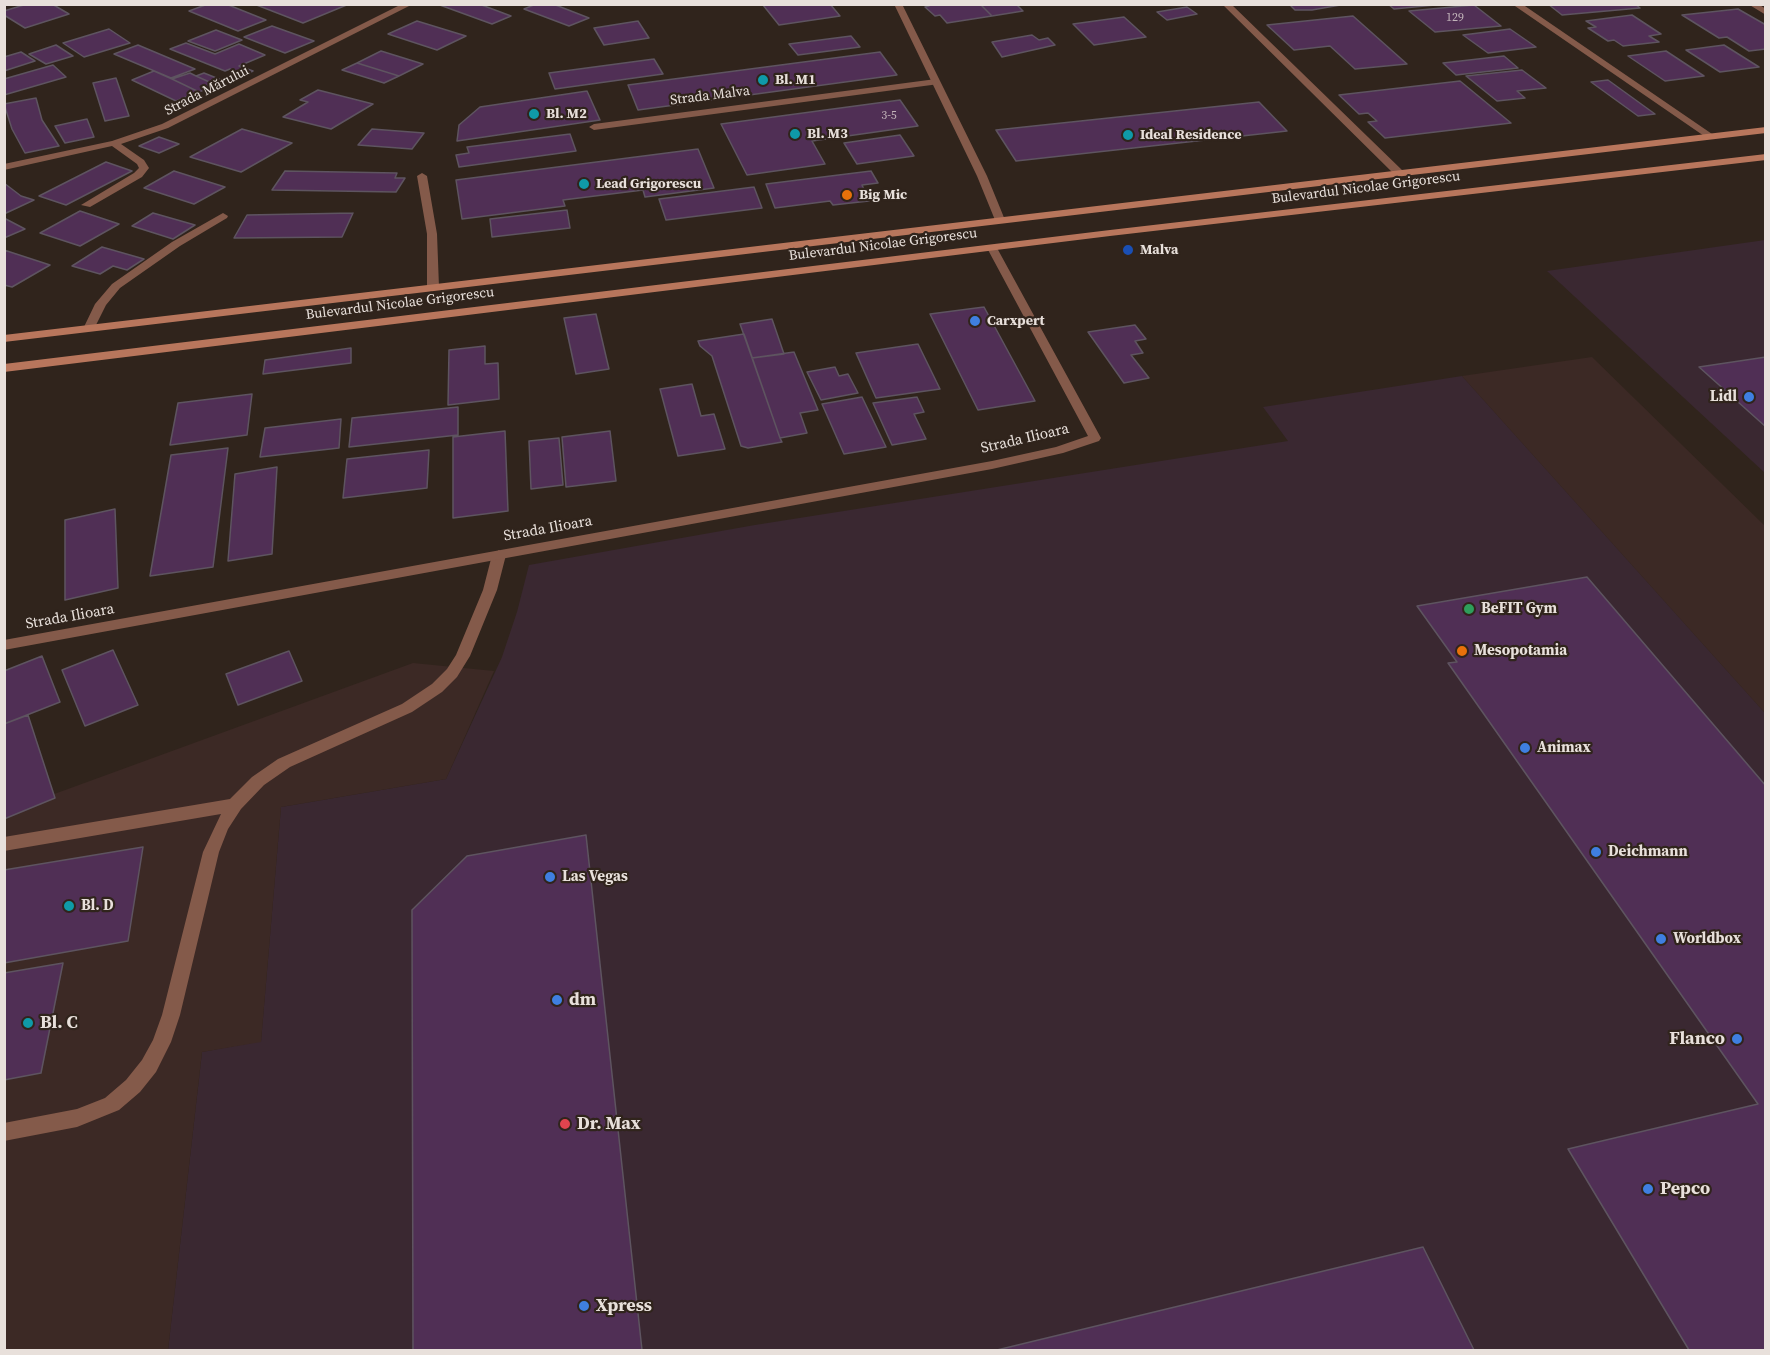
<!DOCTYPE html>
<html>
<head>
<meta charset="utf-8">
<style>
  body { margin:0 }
  #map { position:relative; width:1770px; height:1355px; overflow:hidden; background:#30241c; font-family:"Source Serif 4",serif }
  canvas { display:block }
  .frame { position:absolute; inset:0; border:6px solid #e8e0db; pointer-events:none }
</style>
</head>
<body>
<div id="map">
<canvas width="1770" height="1355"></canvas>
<div class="frame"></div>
</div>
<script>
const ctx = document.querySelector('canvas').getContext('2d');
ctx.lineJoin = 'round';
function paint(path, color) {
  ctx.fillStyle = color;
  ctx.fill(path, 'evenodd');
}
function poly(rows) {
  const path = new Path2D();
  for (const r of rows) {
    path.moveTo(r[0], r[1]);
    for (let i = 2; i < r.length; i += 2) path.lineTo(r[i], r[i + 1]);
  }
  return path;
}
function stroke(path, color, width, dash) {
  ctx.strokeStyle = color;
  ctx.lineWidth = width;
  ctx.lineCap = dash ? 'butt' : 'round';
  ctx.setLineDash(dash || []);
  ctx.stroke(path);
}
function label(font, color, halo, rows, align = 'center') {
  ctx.font = font + ' "Source Serif 4",serif';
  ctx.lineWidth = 4.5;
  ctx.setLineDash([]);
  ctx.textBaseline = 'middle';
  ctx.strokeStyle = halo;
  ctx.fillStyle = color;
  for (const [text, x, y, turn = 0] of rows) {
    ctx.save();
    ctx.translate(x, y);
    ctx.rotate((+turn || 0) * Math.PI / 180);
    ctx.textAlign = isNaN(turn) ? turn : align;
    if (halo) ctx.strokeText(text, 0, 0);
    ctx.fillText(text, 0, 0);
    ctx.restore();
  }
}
const commercial = poly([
  [1765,240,1765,473,1547,271],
  [1462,376,1765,713,1765,1350,168,1350,202,1052,261,1041,281,807,446,779,502,657,517,612,529,565,755,525,1288,441,1263,407]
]);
const industrial = poly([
  [1592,357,1765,526,1765,713,1462,376],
  [413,663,494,671,446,779,281,807,261,1042,202,1052,168,1350,5,1350,5,812]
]);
const building = poly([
  [27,4,52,4,69,14,25,28,4,15,4,11,27,4],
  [208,4,226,4,266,20,238,31,189,11,208,4],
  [254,4,349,4,303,23,254,4],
  [437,4,479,4,511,16,492,24,437,4],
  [536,4,553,4,589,18,569,26,524,9,536,4],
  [830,4,840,16,779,25,763,5,830,4],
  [928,4,980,4,992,16,947,23,940,15,935,16,925,7,929,6,928,4],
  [980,4,1016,4,1023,11,992,16,980,4],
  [1289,4,1346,4,1312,10,1295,10,1289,4],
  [1388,4,1445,4,1394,9,1388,4],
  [1548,4,1635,4,1640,8,1562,15,1548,4],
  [1474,5,1501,26,1435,32,1409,11,1474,5],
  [1187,7,1197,14,1167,20,1157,12,1187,7],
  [1738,9,1766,25,1766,49,1749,51,1727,37,1719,38,1682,15,1738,9],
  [1632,15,1661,34,1649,36,1659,42,1623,46,1614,40,1608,41,1588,28,1596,27,1586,21,1632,15],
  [1353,16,1407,64,1355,69,1330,46,1294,50,1267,25,1353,16],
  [1124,17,1146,37,1094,45,1073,24,1124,17],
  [417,21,466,36,437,50,388,34,417,21],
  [638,21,649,38,604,45,594,28,638,21],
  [272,26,314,41,285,53,244,37,272,26],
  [109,29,130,43,84,57,63,43,109,29],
  [1510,29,1536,47,1488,53,1463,35,1510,29],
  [216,30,242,40,215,51,188,41,216,30],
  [1032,35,1039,40,1048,38,1055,45,1002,57,992,42,1032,35],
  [851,36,860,47,798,55,789,44,851,36],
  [186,43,215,54,239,44,265,55,239,66,253,71,245,75,230,69,225,71,170,49,186,43],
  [56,45,73,56,46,64,29,54,56,45],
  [138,45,195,69,171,78,114,54,138,45],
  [1724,45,1759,67,1720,72,1686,50,1724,45],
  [381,51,423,64,399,76,357,63,381,51],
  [1666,51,1704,76,1665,81,1628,56,1666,51],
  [21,52,35,61,4,71,4,57,21,52],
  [880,52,897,75,638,110,628,85,880,52],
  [1504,56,1518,68,1456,75,1443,63,1504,56],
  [654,59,663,74,555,89,549,73,654,59],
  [357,63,399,76,384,83,342,70,357,63],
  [53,65,66,77,4,95,4,79,53,65],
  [1522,70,1546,88,1517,91,1525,98,1497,101,1466,76,1522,70],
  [154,71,172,79,199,92,176,101,132,80,154,71],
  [190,73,196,76,216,85,199,92,172,79,190,73],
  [204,73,224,81,216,85,196,76,204,73],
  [116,78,129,116,105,121,93,83,116,78],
  [1608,80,1655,114,1638,116,1591,82,1608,80],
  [1460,81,1511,123,1385,138,1368,122,1377,121,1368,113,1359,114,1339,95,1460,81],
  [318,90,373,104,331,129,283,117,308,102,300,100,318,90],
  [587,91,600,120,457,141,459,125,480,107,587,91],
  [36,98,42,120,59,146,25,153,12,129,4,104,36,98],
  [900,100,918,126,812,141,825,164,747,175,721,124,900,100],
  [1259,102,1287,131,1016,161,996,130,1259,102],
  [87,119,94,137,65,143,55,126,87,119],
  [242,129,292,143,241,172,190,157,242,129],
  [372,129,424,133,412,149,358,145,372,129],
  [570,134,576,151,459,167,456,155,469,153,467,147,570,134],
  [900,135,914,156,857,164,844,143,900,135],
  [159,137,179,144,159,153,139,146,159,137],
  [698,149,714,188,645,197,643,190,563,200,565,206,462,219,456,180,698,149],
  [106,162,132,171,66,205,39,196,106,162],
  [174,171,225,187,194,204,144,188,174,171],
  [285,171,397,173,395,178,405,178,396,192,272,190,285,171],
  [871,171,878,183,862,185,869,201,833,205,830,201,775,208,766,184,871,171],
  [4,183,21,196,34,200,4,214,4,183],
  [754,187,762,208,666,220,659,199,754,187],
  [567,210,570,228,492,237,490,219,567,210],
  [80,211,119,224,80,246,40,233,80,211],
  [153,213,195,225,173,239,132,226,153,213],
  [353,213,342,237,234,238,247,215,353,213],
  [4,218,25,229,4,238,4,218],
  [102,247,144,259,127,270,113,266,100,274,72,266,102,247],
  [4,250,50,265,12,287,4,285,4,250],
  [984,307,1035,401,978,410,930,314,984,307],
  [596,314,609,369,576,374,564,318,596,314],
  [772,319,784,354,752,358,740,324,772,319],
  [1135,325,1146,339,1135,341,1143,353,1131,355,1149,378,1124,383,1088,332,1135,325],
  [744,334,780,438,782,442,748,448,741,446,712,356,700,346,698,341,744,334],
  [918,344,940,389,876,398,856,353,918,344],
  [485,346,485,364,498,363,499,399,448,405,449,350,485,346],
  [351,348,351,363,263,374,265,360,351,348],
  [794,352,818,410,800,413,807,433,780,438,752,358,794,352],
  [1766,357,1766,427,1699,367,1766,357],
  [835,367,839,376,848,374,858,393,821,400,807,372,835,367],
  [692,384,701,416,714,414,725,449,678,456,660,389,692,384],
  [252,394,247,435,170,445,178,403,252,394],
  [862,397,886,447,844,454,822,404,862,397],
  [917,397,924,412,914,414,926,439,892,445,873,403,917,397],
  [458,407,458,435,349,447,352,418,458,407],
  [341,419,339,448,260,457,265,428,341,419],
  [505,431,508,511,453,518,453,437,505,431],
  [610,431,616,481,566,487,562,437,610,431],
  [559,438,563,485,531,489,529,441,559,438],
  [228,448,213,567,150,576,171,455,228,448],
  [429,450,427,488,343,498,347,459,429,450],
  [277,467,272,554,228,561,235,474,277,467],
  [115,509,118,588,65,600,65,520,115,509],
  [1587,577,1766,786,1766,1350,1689,1350,1568,1149,1758,1104,1448,663,1457,662,1417,606,1587,577],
  [113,650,138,705,85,726,62,670,113,650],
  [289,651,302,681,238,705,226,674,289,651],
  [42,656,60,702,4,724,4,671,42,656],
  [28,715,55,798,4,819,4,724,28,715],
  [586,835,642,1350,413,1350,412,910,467,856,586,835],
  [143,847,128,941,4,963,4,870,143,847],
  [63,963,41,1073,4,1080,4,973,63,963],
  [1423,1247,1474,1350,997,1350,1423,1247]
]);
const lane = poly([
  [1222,4,1231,4,1403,171,1403,175,1395,175,1222,4],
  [1512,4,1522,4,1715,136,1707,138,1512,4],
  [1748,4,1758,4,1766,9,1766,15,1748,4],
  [936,79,939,80,939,84,594,130,589,127,594,124,936,79],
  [499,550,506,555,497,590,470,656,457,677,442,692,412,712,290,767,264,785,241,809,228,829,219,852,180,1015,171,1042,156,1072,140,1092,119,1110,77,1127,4,1141,4,1123,77,1109,105,1098,126,1080,142,1060,153,1040,162,1015,203,852,221,814,4,851,4,837,230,799,252,777,278,759,402,704,432,684,447,669,456,655,483,590,492,555,499,550]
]);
const street = poly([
  [402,4,413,4,168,128,121,144,144,160,149,168,142,177,90,207,81,205,134,173,139,168,137,164,112,146,4,170,4,164,112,141,162,124,402,4],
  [894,4,902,4,987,176,1005,220,1004,222,995,220,977,176,894,4],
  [422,173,427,176,437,234,439,287,433,290,427,287,427,234,417,176,422,173],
  [223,213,228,216,227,218,180,246,120,288,106,305,93,331,85,331,83,329,95,304,112,284,172,242,223,213],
  [992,245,997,248,1101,438,1099,441,1063,453,992,469,4,650,4,640,992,461,1056,447,1088,436,987,248,992,245]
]);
const secondary = poly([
  [1766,127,1766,133,4,342,4,335,1766,127],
  [1766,154,1766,160,1110,236,4,372,4,364,1110,230,1766,154]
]);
const markers = [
  [763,80,6,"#0f9aa8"],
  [534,114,6,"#0f9aa8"],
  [795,134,6,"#0f9aa8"],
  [1128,135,6,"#0f9aa8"],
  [584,184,6,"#0f9aa8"],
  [847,195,6,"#e8710a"],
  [1128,250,6,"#1a4fb4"],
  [975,321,6,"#3f7fe0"],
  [1749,397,6,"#3f7fe0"],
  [1469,609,6,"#2e9e5b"],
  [1462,651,6,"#e8710a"],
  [1525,748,6,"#3f7fe0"],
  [1596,852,6,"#3f7fe0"],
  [550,877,6,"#3f7fe0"],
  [69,906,6,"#0f9aa8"],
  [1661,939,6,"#3f7fe0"],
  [557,1000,6,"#3f7fe0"],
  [28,1023,6,"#0f9aa8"],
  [1737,1039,6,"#3f7fe0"],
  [565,1124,6,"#e0444e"],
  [1648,1189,6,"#3f7fe0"],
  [584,1306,6,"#3f7fe0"]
];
const numberNames = [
  ["129",1455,18],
  ["3-5",889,116]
];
const farPoinames = [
  ["Bl. M1",775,80],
  ["Bl. M2",546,114],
  ["Bl. M3",807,134],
  ["Ideal Residence",1140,135],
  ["Lead Grigorescu",596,184],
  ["Big Mic",859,195],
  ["Malva",1140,250],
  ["Carxpert",987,321]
];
const farStreetnames = [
  ["Strada Mărului",207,91,-27],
  ["Strada Malva",710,96,-7],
  ["Bulevardul Nicolae Grigorescu",1366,188,-7],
  ["Bulevardul Nicolae Grigorescu",883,245,-7],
  ["Bulevardul Nicolae Grigorescu",400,304,-7]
];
const poiNames = [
  ["Lidl",1737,397,"right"],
  ["BeFIT Gym",1481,609],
  ["Mesopotamia",1474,651],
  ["Animax",1537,748],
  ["Deichmann",1608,852],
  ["Las Vegas",562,877],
  ["Bl. D",81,906],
  ["Worldbox",1673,939]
];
const streetNames = [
  ["Strada Ilioara",1025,439,-13],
  ["Strada Ilioara",548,529,-10],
  ["Strada Ilioara",70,617,-10]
];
const nearPoinames = [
  ["dm",569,1000],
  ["Bl. C",40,1023],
  ["Flanco",1725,1039,"right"],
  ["Dr. Max",577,1124],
  ["Pepco",1660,1189],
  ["Xpress",596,1306]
];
paint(commercial, '#3a2831');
paint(industrial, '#3c2925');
paint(building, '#502f55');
stroke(building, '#5e5460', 1.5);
paint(lane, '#845a4a');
paint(street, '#845a4a');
paint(secondary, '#b8765c');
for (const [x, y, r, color] of markers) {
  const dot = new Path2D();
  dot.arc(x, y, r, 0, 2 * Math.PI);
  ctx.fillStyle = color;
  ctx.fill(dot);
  stroke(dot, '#30241c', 2);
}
label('12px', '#c2b4ba', null, numberNames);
label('bold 14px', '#e8e0db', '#30241c', farPoinames, 'left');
label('14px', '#e8e0db', '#30241c', farStreetnames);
label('bold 15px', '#e8e0db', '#30241c', poiNames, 'left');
label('15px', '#e8e0db', '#30241c', streetNames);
label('bold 18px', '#e8e0db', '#30241c', nearPoinames, 'left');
</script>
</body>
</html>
